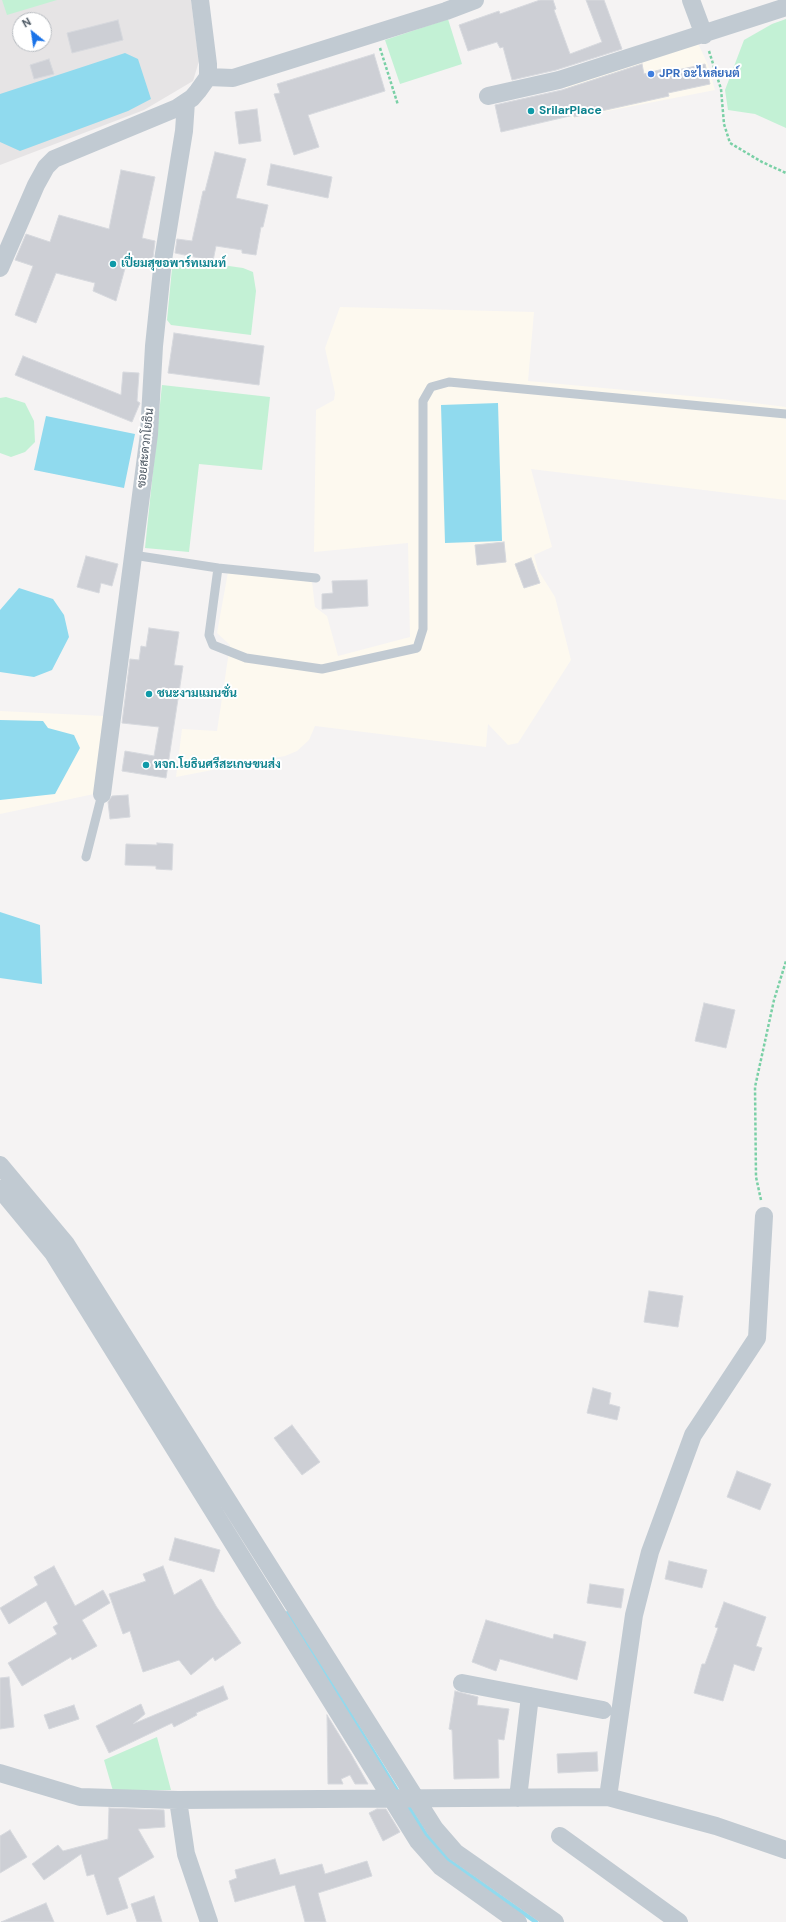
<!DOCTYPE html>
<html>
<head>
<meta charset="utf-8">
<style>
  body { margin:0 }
  #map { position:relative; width:786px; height:1922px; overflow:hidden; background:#f5f3f3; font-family:"DM Sans",sans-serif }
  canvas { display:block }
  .north { position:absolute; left:12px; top:12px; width:40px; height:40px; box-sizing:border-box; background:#fff; border:1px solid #b7bbc0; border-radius:50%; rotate:330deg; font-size:11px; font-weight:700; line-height:16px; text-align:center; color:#4a5661 }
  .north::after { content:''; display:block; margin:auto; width:14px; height:18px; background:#1a73e8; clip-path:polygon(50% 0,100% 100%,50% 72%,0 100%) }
</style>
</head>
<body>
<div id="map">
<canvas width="786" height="1922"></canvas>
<div class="north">N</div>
</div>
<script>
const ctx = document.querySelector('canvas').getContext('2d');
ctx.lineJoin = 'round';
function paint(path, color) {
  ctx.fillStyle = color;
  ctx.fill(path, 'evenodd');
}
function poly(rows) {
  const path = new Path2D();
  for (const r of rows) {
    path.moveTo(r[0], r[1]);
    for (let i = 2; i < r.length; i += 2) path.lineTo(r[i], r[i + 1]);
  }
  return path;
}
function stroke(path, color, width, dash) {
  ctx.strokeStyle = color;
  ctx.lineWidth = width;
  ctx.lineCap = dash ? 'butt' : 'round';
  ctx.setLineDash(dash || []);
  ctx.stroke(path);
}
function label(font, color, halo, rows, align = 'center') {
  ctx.font = font + ' "DM Sans",Sarabun,sans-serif';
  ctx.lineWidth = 4;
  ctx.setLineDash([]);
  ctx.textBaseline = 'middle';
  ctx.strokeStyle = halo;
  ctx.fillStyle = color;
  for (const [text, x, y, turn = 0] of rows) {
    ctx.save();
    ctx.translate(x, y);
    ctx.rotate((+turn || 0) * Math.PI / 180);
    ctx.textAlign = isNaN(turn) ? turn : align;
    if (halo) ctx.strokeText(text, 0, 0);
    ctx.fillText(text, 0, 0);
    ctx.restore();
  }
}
const commercial = poly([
  [697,41,708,65,715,90,572,118,564,82],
  [340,307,534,312,528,381,722,399,786,407,786,500,531,469,552,547,534,555,538,570,555,597,571,660,518,743,508,745,488,724,486,747,315,726,309,740,297,751,285,756,176,777,182,729,217,731,230,645,217,633,228,572,312,582,315,607,327,616,338,656,410,637,408,543,314,552,316,410,334,400,335,393,325,348],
  [0,711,104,716,94,794,0,814]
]);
const education = poly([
  [0,0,191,0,199,61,193,81,144,110,0,165],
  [20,20,44,20,44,44,20,44]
]);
const green = poly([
  [2,0,57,0,7,15],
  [448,19,462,64,400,84,385,40],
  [786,19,786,128,755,114,728,110,725,90,744,40,772,24],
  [173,258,243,268,253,272,256,291,251,335,171,325,167,320],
  [162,385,270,397,262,470,199,464,189,552,145,548],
  [6,397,25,403,34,421,35,442,25,452,11,457,0,453,0,398],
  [157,1737,171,1790,113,1791,104,1760]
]);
const water = poly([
  [125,53,138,59,151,99,128,111,20,151,0,142,0,94],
  [498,403,502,541,445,543,441,405],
  [46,416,135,434,124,488,34,470],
  [19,588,53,599,64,615,69,637,52,670,34,677,0,672,0,610],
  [0,720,43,721,48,728,74,735,80,748,55,794,0,800],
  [0,912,40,925,42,984,0,978]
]);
const stream = poly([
  [288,1613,399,1794],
  [406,1803,426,1835,448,1860,536,1922]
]);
const building = poly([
  [540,0,553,0,556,9,554,10,570,54,602,42,586,0,604,0,622,49,556,70,512,80,503,47,500,48,497,42,468,51,459,25,499,11,500,14,540,0],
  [118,20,123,40,72,53,67,33,118,20],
  [374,54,385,91,308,115,319,147,294,155,274,94,280,93,277,84,374,54],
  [49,59,54,74,34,79,30,65,49,59],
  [642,64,644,74,663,69,664,73,705,64,710,84,668,93,669,96,574,117,574,115,501,132,495,105,562,90,642,64],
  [257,109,261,141,239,144,235,112,257,109],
  [215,152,246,159,236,198,268,205,263,227,261,227,256,255,242,253,242,250,216,246,213,261,175,253,177,239,192,241,203,191,205,191,215,152],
  [271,164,332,177,328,198,267,185,271,164],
  [121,170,155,177,142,238,155,241,152,267,127,261,116,301,93,291,95,283,56,273,36,323,15,315,33,266,15,260,26,234,50,242,59,215,109,229,121,170],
  [174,333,264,346,259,385,168,373,174,333],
  [23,356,121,395,123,372,139,373,137,401,140,403,132,422,15,375,23,356],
  [504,542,506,562,477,565,475,545,504,542],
  [86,556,118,564,112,586,101,583,99,593,77,587,86,556],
  [531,558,540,583,524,588,515,564,531,558],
  [367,580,368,606,322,609,322,594,333,593,332,581,367,580],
  [149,628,179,632,174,665,183,666,166,778,122,771,125,751,154,756,159,727,122,723,130,659,139,660,141,646,146,647,149,628],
  [128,795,130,817,110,819,108,802,112,796,128,795],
  [157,843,173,844,172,870,156,869,156,866,125,865,126,844,157,845,157,843],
  [704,1003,735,1010,726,1048,695,1041,704,1003],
  [649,1291,683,1296,678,1327,644,1322,649,1291],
  [593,1388,611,1393,609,1404,620,1407,617,1420,587,1413,593,1388],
  [292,1425,320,1462,302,1475,274,1438,292,1425],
  [737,1471,771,1484,760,1510,727,1497,737,1471],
  [175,1538,220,1550,214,1572,169,1560,175,1538],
  [669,1561,707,1570,702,1588,665,1579,669,1561],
  [54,1566,75,1606,103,1590,110,1603,82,1620,97,1646,72,1660,71,1657,22,1686,8,1663,57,1634,53,1627,58,1624,46,1601,9,1624,0,1608,38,1585,34,1577,54,1566],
  [163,1566,174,1595,201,1579,216,1606,241,1643,215,1661,213,1657,191,1675,179,1660,143,1672,130,1631,123,1634,109,1594,146,1581,143,1574,163,1566],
  [590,1584,624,1589,621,1608,587,1603,590,1584],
  [724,1602,766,1617,756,1646,762,1648,754,1671,734,1664,723,1701,694,1693,702,1664,705,1664,718,1628,715,1627,724,1602],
  [486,1620,553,1639,554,1634,586,1642,577,1680,500,1659,496,1671,472,1662,486,1620],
  [9,1677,14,1727,0,1729,0,1678,9,1677],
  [223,1686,228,1699,196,1713,197,1715,174,1727,172,1723,109,1753,96,1726,141,1704,145,1714,133,1724,223,1686],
  [455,1691,478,1697,477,1705,509,1709,504,1740,498,1739,499,1778,454,1779,452,1730,449,1729,455,1691],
  [74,1705,79,1719,49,1729,44,1715,74,1705],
  [327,1715,351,1754,368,1784,355,1784,350,1775,341,1779,343,1784,328,1784,327,1715],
  [597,1752,598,1771,558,1773,557,1754,597,1752],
  [109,1808,164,1810,165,1827,138,1829,154,1857,118,1878,128,1908,107,1915,94,1874,87,1876,81,1854,44,1880,32,1864,58,1845,63,1851,108,1839,109,1808],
  [377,1809,386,1809,400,1832,383,1841,369,1813,377,1809],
  [10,1830,27,1857,0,1873,0,1836,10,1830],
  [275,1859,280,1875,322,1864,325,1874,367,1861,372,1876,318,1893,326,1922,305,1922,295,1885,235,1902,229,1881,237,1878,235,1870,275,1859],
  [154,1896,162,1922,137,1922,131,1904,154,1896],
  [46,1903,54,1922,1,1922,46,1903]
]);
const path = poly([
  [380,48,398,105],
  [709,51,721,89,724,124,730,143,762,162,786,173],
  [761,1200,756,1177,755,1087,774,1000,786,961]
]);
const lane = poly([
  [133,555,218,568,209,635,213,645,246,658,322,669,417,648,423,629,423,401,431,387,449,382,786,414],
  [218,568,316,578],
  [86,857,102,794]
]);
const street = poly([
  [691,0,704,35],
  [208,77,233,78,446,11,475,0],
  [488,96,559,80,786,7],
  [0,268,36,185,46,167,54,159,177,108,192,98,198,91,208,77,208,64,200,0],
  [102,794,149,434,154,346,163,260,184,131,186,102],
  [0,1165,66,1244,435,1829,455,1852,555,1922],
  [0,1189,53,1253,418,1841,441,1867,518,1922],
  [462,1683,603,1710],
  [0,1773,80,1797,178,1800,608,1797,716,1826,786,1850],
  [608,1797,634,1615,650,1552,693,1435,757,1338,764,1216],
  [518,1798,530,1696],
  [178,1800,186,1854,209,1922],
  [560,1836,679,1922]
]);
const markers = [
  [651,74,4,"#3f7fe0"],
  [531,111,4,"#0f9aa8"],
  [113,264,4,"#0f9aa8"],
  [149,694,4,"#0f9aa8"],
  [146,765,4,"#0f9aa8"]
];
const shopNames = [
  ["JPR อะไหล่ยนต์",659,74]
];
const cultureNames = [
  ["SrilarPlace",539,111],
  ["เปี่ยมสุขอพาร์ทเมนท์",121,264],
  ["ชนะงามแมนชั่น",157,694],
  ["หจก.โยธินศรีสะเกษขนส่ง",154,765]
];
const streetNames = [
  ["ซอยสะดวกโยธิน",146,448,-84]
];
paint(commercial, '#fdf9ef');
paint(education, '#e6e4e5');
paint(green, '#c3f1d5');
paint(water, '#90daee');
stroke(stream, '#90daee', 4.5);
paint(building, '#cdcfd5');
stroke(building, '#d7d9de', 1);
stroke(path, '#7ad0a6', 2.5, [3, 2]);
stroke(lane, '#c1cad2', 9);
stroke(street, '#c1cad2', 18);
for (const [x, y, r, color] of markers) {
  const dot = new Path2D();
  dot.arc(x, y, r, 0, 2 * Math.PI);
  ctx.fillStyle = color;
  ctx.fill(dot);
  stroke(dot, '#fff', 1.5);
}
label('bold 12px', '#366cbe', '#fff', shopNames, 'left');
label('bold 12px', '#0d838f', '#fff', cultureNames, 'left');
label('12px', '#4a5661', '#fff', streetNames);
</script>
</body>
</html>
